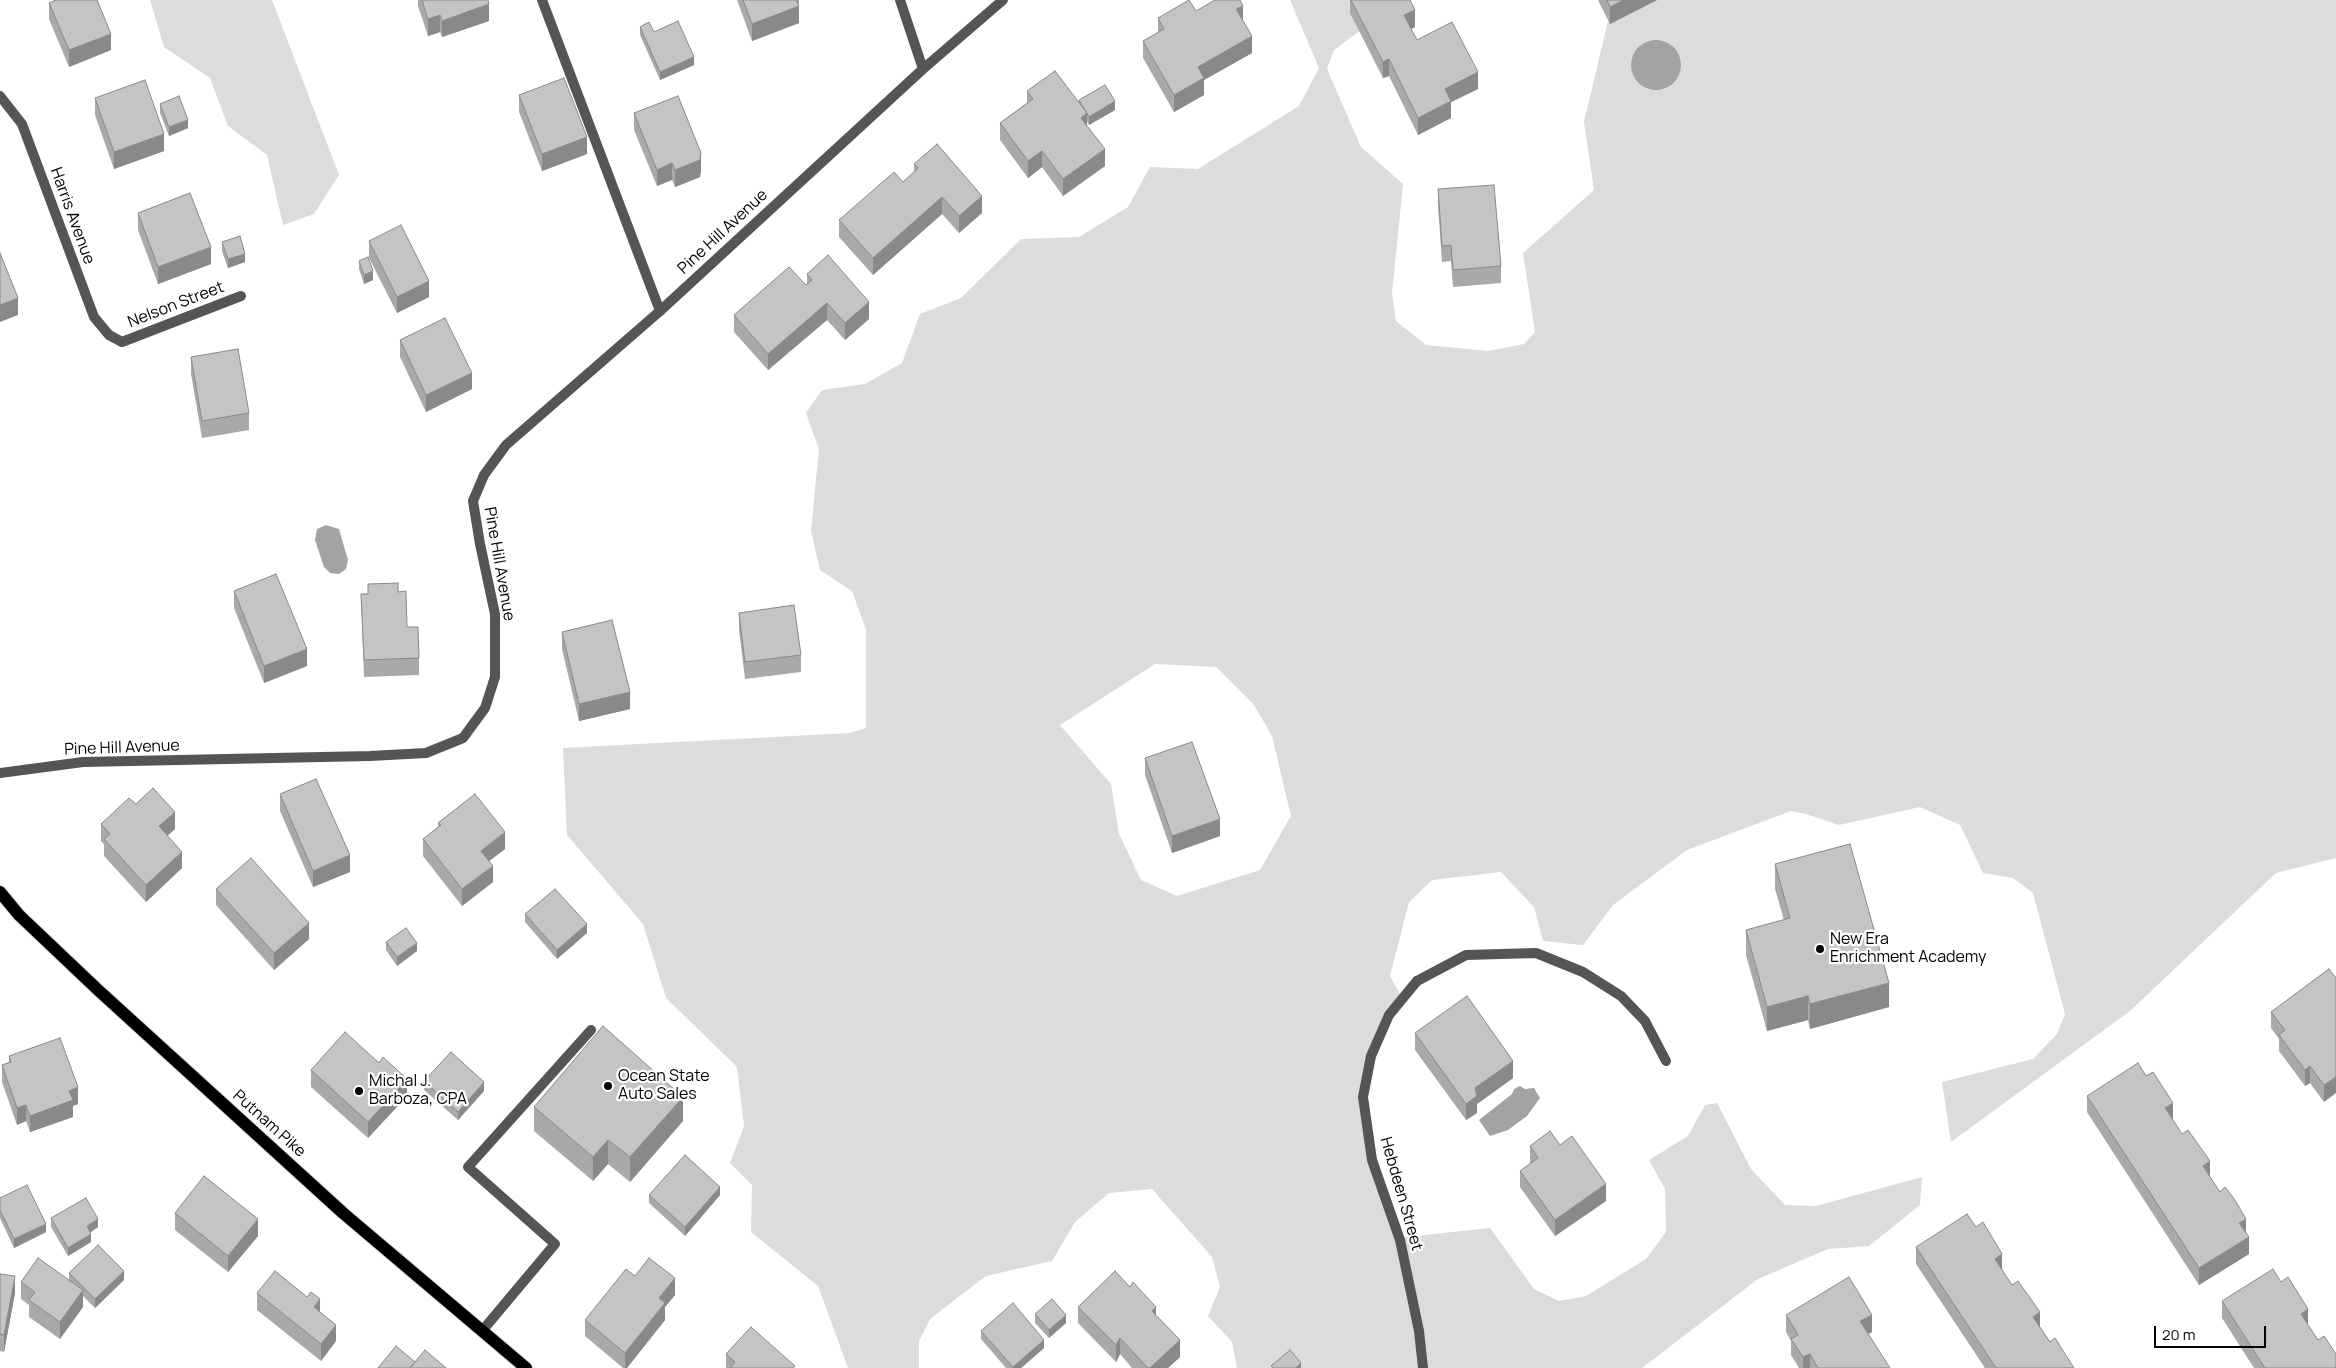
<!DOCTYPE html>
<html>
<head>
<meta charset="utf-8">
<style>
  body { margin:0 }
  #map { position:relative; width:2336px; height:1368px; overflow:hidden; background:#fff; font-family:Manrope,sans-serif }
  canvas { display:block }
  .scale { position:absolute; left:2154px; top:1326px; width:112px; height:22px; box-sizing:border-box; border:2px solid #000; border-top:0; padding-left:6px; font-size:15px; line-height:18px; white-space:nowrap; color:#000; -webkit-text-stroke:4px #fff; paint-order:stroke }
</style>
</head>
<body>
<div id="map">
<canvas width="2336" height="1368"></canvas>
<div class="scale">20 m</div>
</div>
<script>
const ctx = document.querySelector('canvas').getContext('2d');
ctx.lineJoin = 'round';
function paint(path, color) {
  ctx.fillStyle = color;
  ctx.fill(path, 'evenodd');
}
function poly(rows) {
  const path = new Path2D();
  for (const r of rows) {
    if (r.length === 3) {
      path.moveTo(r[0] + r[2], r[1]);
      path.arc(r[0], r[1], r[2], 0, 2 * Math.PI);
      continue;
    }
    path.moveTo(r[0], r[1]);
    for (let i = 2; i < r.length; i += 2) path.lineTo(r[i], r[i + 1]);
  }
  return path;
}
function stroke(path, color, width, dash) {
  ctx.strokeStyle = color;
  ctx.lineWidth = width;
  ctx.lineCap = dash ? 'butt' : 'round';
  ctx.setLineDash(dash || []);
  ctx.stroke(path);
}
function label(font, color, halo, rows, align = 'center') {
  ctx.font = font + ' Manrope,sans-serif';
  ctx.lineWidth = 4.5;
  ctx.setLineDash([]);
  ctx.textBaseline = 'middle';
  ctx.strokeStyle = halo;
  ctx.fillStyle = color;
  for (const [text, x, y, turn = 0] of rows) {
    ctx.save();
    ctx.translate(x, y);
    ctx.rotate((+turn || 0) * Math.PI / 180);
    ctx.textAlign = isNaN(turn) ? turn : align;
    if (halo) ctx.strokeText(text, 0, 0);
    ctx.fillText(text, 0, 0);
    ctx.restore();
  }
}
const green = poly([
  [150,0,272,0,339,175,314,214,283,225,267,155,228,126,210,78,164,47],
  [1290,0,1355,0,1361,30,1334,50,1327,69,1361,147,1403,184,1392,293,1396,321,1426,345,1488,351,1524,344,1535,332,1523,253,1594,190,1584,122,1613,0,2336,0,2336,858,2276,873,2130,1011,1951,1142,1942,1082,2033,1059,2057,1034,2065,1014,2033,893,2013,878,1983,873,1960,825,1920,807,1839,825,1806,814,1791,811,1687,850,1613,905,1583,945,1543,941,1534,907,1501,872,1432,880,1409,902,1390,976,1405,1003,1387,1026,1370,1057,1363,1103,1397,1238,1490,1228,1534,1289,1559,1301,1586,1296,1646,1259,1666,1232,1665,1189,1649,1160,1688,1136,1705,1105,1717,1103,1751,1169,1785,1205,1816,1206,1922,1177,1920,1205,1869,1246,1828,1249,1758,1279,1642,1368,1237,1368,1232,1342,1208,1316,1220,1287,1212,1257,1152,1189,1109,1193,1075,1222,1052,1261,986,1276,930,1319,919,1341,919,1368,848,1368,818,1286,751,1232,752,1185,730,1163,744,1126,737,1067,666,998,643,924,567,835,563,748,850,733,866,728,866,630,852,591,820,570,811,531,819,449,806,413,822,390,865,384,902,363,920,314,961,298,1021,239,1079,237,1128,207,1150,167,1198,169,1299,106,1319,68],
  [1155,664,1216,667,1254,705,1272,736,1291,816,1260,870,1177,896,1141,880,1119,834,1111,784,1060,725]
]);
const water = poly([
  [1656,65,25],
  [326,525,339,529,348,560,346,569,339,574,330,573,324,567,315,540,317,529],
  [1520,1086,1525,1089,1534,1088,1540,1098,1527,1116,1508,1130,1490,1136,1479,1120,1512,1094,1514,1089]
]);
const service = poly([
  [542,0,660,311],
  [1417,981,1466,955,1536,953,1583,972,1621,996,1645,1021,1666,1061],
  [482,1331,555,1244,468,1167,591,1030]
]);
const minor = poly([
  [900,0,923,69],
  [0,96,22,124,94,317,109,335,122,342,241,296],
  [0,773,83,762,370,756,426,753,463,738,485,708,495,677,495,614,480,544,473,501,484,475,506,445,660,311,923,69,1003,0],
  [1417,981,1389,1015,1371,1056,1363,1097,1372,1160,1400,1240,1419,1331,1423,1368]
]);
const primary = poly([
  [0,892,19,915,97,989,343,1213,526,1368]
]);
const wall = poly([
  [418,0,488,0,489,21,442,37,440,32,428,36,418,6],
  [737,0,799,0,799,4,798,4,799,23,752,41],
  [1350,0,1410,0,1415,27,1411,29,1417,40,1478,89,1451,102,1451,118,1418,135,1389,76,1383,78,1350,13],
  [1598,0,1657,0,1610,24],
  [49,3,111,50,69,67,49,19],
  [1196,11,1243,20,1252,53,1204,80,1204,95,1174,112,1143,58,1143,41,1158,33,1158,18],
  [640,27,654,32,694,65,660,80,640,35],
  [1027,91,1079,103,1079,100,1115,110,1089,125,1087,121,1087,126,1105,166,1063,196,1042,167,1028,178,1000,140,1000,123,1027,103],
  [519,95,587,154,542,171,519,112],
  [95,98,164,151,114,169,95,115],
  [160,104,188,128,169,136,160,113],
  [634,113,701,170,700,177,675,187,672,180,657,186,634,130],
  [914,164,982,213,959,233,942,214,873,275,839,237,839,220,903,182,914,172],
  [1438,189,1501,266,1501,283,1453,287,1451,261,1442,262,1438,206],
  [138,213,211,264,158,284,138,230],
  [369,241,429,297,397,313,369,258],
  [222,242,245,262,228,268,222,251],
  [359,261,373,280,364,284,359,269],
  [807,274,869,319,845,340,827,320,768,370,734,332,734,315,806,285,807,285],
  [400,340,472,389,426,412,400,357],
  [191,357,249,413,249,430,202,438,191,374],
  [234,591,307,666,264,683,234,608],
  [398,592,407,627,419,658,419,675,364,677,361,594],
  [739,613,801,655,801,672,745,679,739,630],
  [562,632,630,709,579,721,562,649],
  [1145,758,1220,836,1172,853,1145,775],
  [280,794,350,872,313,887,280,811],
  [136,804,175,829,168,835,182,868,146,902,104,856,104,844,101,841,101,824],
  [438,823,505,849,489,861,493,882,462,906,423,856,423,839,438,827],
  [1775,864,1889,1007,1810,1029,1808,1020,1767,1031,1746,955,1746,930,1784,920,1775,889],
  [216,889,309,939,274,970,216,905],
  [525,914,587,933,557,959,525,922],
  [386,942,417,951,397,966,386,950],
  [2329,969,2324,1102,2310,1083,2305,1086,2279,1051,2279,1039,2271,1028,2271,1012],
  [1415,1033,1513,1078,1477,1104,1477,1113,1466,1120,1415,1050],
  [9,1056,78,1104,73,1106,73,1117,30,1132,26,1121,17,1125,2,1082,2,1065,9,1062],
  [311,1070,407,1096,368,1138,311,1087],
  [424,1081,484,1091,458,1120,424,1090],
  [2087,1096,2173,1120,2246,1233,2249,1254,2199,1285,2087,1112],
  [534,1107,683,1121,630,1182,608,1164,593,1181,534,1131],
  [1560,1145,1606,1201,1555,1236,1520,1187,1520,1171,1530,1164,1530,1146],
  [649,1195,720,1195,685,1236,649,1203],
  [0,1198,46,1232,14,1248,0,1218],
  [175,1213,258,1236,228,1272,175,1230],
  [51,1218,98,1227,90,1232,91,1242,68,1256,51,1227],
  [1916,1247,2002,1270,2050,1342,2074,1368,1985,1368,1916,1264],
  [69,1273,124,1280,95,1308,83,1296,83,1307,60,1339,29,1317,29,1305,21,1299,21,1282,69,1280],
  [0,1274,15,1293,4,1352,0,1351],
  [635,1276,675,1295,665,1307,665,1320,627,1368,623,1368,585,1336,585,1320],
  [257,1293,320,1312,336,1341,321,1361,257,1310],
  [2222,1301,2308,1326,2336,1368,2254,1368,2222,1318],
  [1078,1307,1156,1315,1180,1357,1168,1368,1132,1368,1120,1354,1116,1362,1078,1323],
  [1035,1314,1066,1323,1049,1338,1035,1323],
  [1786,1315,1872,1332,1868,1334,1890,1368,1799,1368,1791,1355,1791,1341,1786,1332],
  [981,1331,1044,1348,1021,1368,1006,1368,981,1339],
  [726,1354,795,1368,726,1368]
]);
const shadedWall = poly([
  [1624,0,1657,0,1610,24,1610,7],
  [489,4,489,21,442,37,442,21],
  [799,6,799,23,752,41,752,24],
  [1243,6,1243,22,1236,9],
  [1415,10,1415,27,1404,32,1404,15],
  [440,15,440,32,428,36,428,19],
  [111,34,111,50,69,67,69,50],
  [1252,36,1252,53,1204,80,1204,95,1174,112,1174,95,1198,67],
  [694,57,694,65,660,80,660,72],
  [1389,59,1389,76,1383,78,1383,62],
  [1478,72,1478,89,1451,102,1451,118,1418,135,1418,118,1445,89],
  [1115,101,1115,110,1089,125,1089,117],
  [1087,113,1087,130,1081,118],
  [188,120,188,128,169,136,169,127],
  [164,134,164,151,114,169,114,152],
  [587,137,587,154,542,171,542,154],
  [1105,149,1105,166,1063,196,1063,179],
  [1042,151,1042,167,1028,178,1028,161],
  [701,153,701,170,700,177,675,187,675,170],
  [672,163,672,180,657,186,657,170],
  [982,196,982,213,959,233,959,216],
  [942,197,942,214,873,275,873,258],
  [211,247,211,264,158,284,158,267],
  [245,254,245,262,228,268,228,259],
  [373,271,373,280,364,284,364,275],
  [429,281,429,297,397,313,397,297],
  [18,298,18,315,0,322,0,305],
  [869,302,869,319,845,340,845,323],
  [827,303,827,320,768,370,768,354],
  [472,373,472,389,426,412,426,395],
  [307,649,307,666,264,683,264,666],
  [630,692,630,709,579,721,579,704],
  [175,812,175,829,159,843,159,826],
  [1220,819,1220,836,1172,853,1172,836],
  [505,832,505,849,481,867,481,851],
  [182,852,182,868,146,902,146,885],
  [350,855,350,872,313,887,313,871],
  [493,866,493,882,462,906,462,889],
  [309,923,309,939,274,970,274,953],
  [587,924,587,933,557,959,557,950],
  [417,943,417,951,397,966,397,957],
  [1889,983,1889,1007,1810,1029,1810,1004],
  [1808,996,1808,1020,1767,1031,1767,1007],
  [1513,1061,1513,1078,1477,1104,1477,1113,1466,1120,1466,1104,1475,1088],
  [2310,1066,2310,1083,2305,1086,2305,1070],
  [2336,1077,2336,1093,2324,1102,2324,1085],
  [407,1079,407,1096,368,1138,368,1122],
  [484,1082,484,1091,458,1120,458,1112],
  [78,1087,78,1104,73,1106,73,1117,30,1132,30,1116,69,1091],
  [683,1097,683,1121,630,1182,630,1157],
  [2173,1103,2173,1120,2165,1108],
  [26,1105,26,1121,17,1125,17,1108],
  [608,1140,608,1164,593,1181,593,1157],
  [2210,1161,2210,1178,2203,1166],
  [1606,1184,1606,1201,1555,1236,1555,1220],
  [720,1187,720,1195,685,1236,685,1227],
  [98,1219,98,1227,87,1235,87,1226],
  [258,1219,258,1236,228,1272,228,1256],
  [2246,1219,2246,1236,2239,1223],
  [46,1224,46,1232,14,1248,14,1239],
  [91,1234,91,1242,68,1256,68,1248],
  [2249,1237,2249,1254,2199,1285,2199,1268],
  [2002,1254,2002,1271,1995,1259],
  [124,1271,124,1280,95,1308,95,1299],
  [15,1276,15,1293,4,1352,4,1335],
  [675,1278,675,1295,665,1307,665,1320,627,1368,625,1368,625,1353,659,1298],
  [83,1290,83,1307,60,1339,60,1322],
  [320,1299,320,1316,314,1307],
  [1156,1307,1156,1323,1152,1311],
  [2308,1309,2308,1326,2301,1314],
  [2040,1312,2040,1329,2033,1317],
  [1066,1315,1066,1323,1049,1338,1049,1330],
  [1872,1315,1872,1332,1860,1338,1860,1321],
  [336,1325,336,1341,321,1361,321,1344],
  [1120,1338,1120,1354,1116,1362,1116,1345],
  [1044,1340,1044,1348,1021,1368,1013,1368,1013,1367],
  [1180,1340,1180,1357,1168,1368,1150,1368],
  [1810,1354,1810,1368,1803,1368,1803,1357],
  [1301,1363,1301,1368,1296,1368]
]);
const building = poly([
  [56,0,97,0,111,34,69,50,49,3,56,0],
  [422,0,488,0,489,4,442,21,440,15,428,19,422,0],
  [743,0,796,0,799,6,752,24,743,0],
  [1189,0,1196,11,1215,0,1240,0,1243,6,1236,9,1252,36,1198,67,1204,78,1174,95,1143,41,1164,29,1158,18,1189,0],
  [1351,0,1410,0,1415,10,1404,15,1417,40,1452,22,1478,72,1445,89,1451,101,1418,118,1389,59,1383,62,1351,0],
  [1607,0,1624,0,1610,7,1607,0],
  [678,21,694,57,660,72,640,27,649,22,654,32,678,21],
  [1055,71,1087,113,1081,118,1105,149,1063,179,1042,151,1028,161,1000,123,1033,99,1027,91,1055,71],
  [564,78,587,137,542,154,519,95,564,78],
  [145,80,164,134,114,152,95,98,145,80],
  [1105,85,1115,101,1089,117,1079,100,1105,85],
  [179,96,188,120,169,127,160,104,179,96],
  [678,96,701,153,700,160,675,170,672,163,657,170,634,113,678,96],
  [937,144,982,196,959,216,942,197,873,258,839,220,894,172,903,182,918,168,914,164,937,144],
  [1494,185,1501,266,1453,270,1451,245,1442,246,1438,189,1494,185],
  [190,193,211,247,158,267,138,213,190,193],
  [401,225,429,281,397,297,369,241,401,225],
  [240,236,245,254,228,259,222,242,240,236],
  [0,253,18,298,0,305,0,253],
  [828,255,869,302,845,323,827,303,768,354,734,315,789,267,806,285,812,280,807,274,828,255],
  [368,257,373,271,364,275,359,261,368,257],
  [445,318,472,373,426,395,400,340,445,318],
  [238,349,249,413,202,421,191,357,238,349],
  [276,574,307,649,264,666,234,591,276,574],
  [398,583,398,592,406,591,407,627,418,627,419,658,364,660,361,594,368,594,368,584,398,583],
  [794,605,801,655,745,662,739,613,794,605],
  [612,620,630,692,579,704,562,632,612,620],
  [1192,742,1220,819,1172,836,1145,758,1192,742],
  [316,779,350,855,313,871,280,794,316,779],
  [153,788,175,812,159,826,182,852,146,885,104,839,110,834,101,824,129,798,136,804,153,788],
  [475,794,505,832,481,851,493,866,462,889,423,839,441,825,438,823,475,794],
  [1850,844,1889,983,1810,1004,1808,996,1767,1007,1746,930,1790,918,1775,864,1850,844],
  [251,858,309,923,274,953,216,889,251,858],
  [555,889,587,924,557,950,525,914,555,889],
  [406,928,417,943,397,957,386,942,406,928],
  [2329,969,2336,978,2336,1077,2324,1085,2310,1066,2305,1070,2279,1035,2285,1030,2271,1012,2329,969],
  [1467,996,1513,1061,1475,1088,1477,1096,1466,1104,1415,1033,1467,996],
  [603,1026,683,1097,630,1157,608,1140,593,1157,534,1107,603,1026],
  [345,1032,379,1063,383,1057,407,1079,368,1122,311,1070,345,1032],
  [60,1038,78,1087,69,1091,73,1100,30,1116,26,1105,17,1108,2,1065,11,1062,9,1056,60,1038],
  [451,1052,484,1082,458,1112,424,1081,451,1052],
  [2138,1063,2146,1076,2153,1072,2173,1103,2165,1108,2173,1120,2182,1134,2188,1130,2210,1161,2203,1166,2220,1192,2225,1187,2235,1200,2246,1219,2239,1223,2249,1237,2199,1268,2087,1096,2138,1063],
  [1550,1131,1560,1145,1572,1136,1606,1184,1555,1220,1520,1171,1538,1158,1530,1146,1550,1131],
  [685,1155,720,1187,685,1227,649,1195,685,1155],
  [204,1176,258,1219,228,1256,175,1213,204,1176],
  [27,1185,46,1224,14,1239,0,1210,0,1198,27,1185],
  [86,1198,98,1219,87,1226,91,1234,68,1248,51,1218,86,1198],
  [1967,1214,1976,1227,1983,1222,2002,1254,1995,1259,2012,1285,2018,1281,2040,1312,2033,1317,2050,1342,2055,1338,2074,1368,1996,1368,1916,1247,1967,1214],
  [98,1245,124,1271,95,1299,69,1273,98,1245],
  [38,1258,83,1290,60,1322,29,1300,35,1292,21,1282,38,1258],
  [649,1258,675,1278,659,1298,665,1303,625,1353,585,1320,626,1269,635,1276,649,1258],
  [2273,1269,2281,1282,2288,1277,2308,1309,2301,1314,2318,1340,2324,1336,2336,1354,2336,1368,2265,1368,2222,1301,2273,1269],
  [275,1271,307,1297,311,1292,320,1299,314,1307,336,1325,321,1344,257,1293,275,1271],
  [1115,1271,1130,1287,1133,1282,1156,1307,1152,1311,1180,1340,1150,1368,1148,1368,1120,1338,1116,1345,1078,1307,1115,1271],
  [0,1274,15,1276,4,1335,0,1334,0,1274],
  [1849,1277,1872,1315,1860,1321,1890,1368,1818,1368,1810,1354,1803,1357,1791,1339,1798,1335,1786,1315,1849,1277],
  [1052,1299,1066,1315,1049,1330,1035,1314,1052,1299],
  [1013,1303,1044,1340,1013,1367,981,1331,1013,1303],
  [751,1327,795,1366,793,1368,730,1368,735,1362,726,1354,751,1327],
  [396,1346,415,1362,410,1368,378,1368,396,1346],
  [425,1350,446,1368,410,1368,425,1350],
  [1290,1350,1301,1363,1296,1368,1273,1368,1271,1366,1290,1350]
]);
const markers = [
  [1820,949,5,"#000"],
  [608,1086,5,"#000"],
  [359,1091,5,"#000"]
];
const streetNames = [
  ["Harris Avenue",72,216,70],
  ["Pine Hill Avenue",723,232,-43],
  ["Nelson Street",176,305,-21],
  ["Pine Hill Avenue",499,564,80],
  ["Pine Hill Avenue",122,748,-2],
  ["Putnam Pike",269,1124,42],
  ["Hebdeen Street",1401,1194,74]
];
const poiNames = [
  ["New Era",1830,940],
  ["Enrichment Academy",1830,958],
  ["Ocean State",618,1077],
  ["Auto Sales",618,1095],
  ["Michal J.",369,1082],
  ["Barboza, CPA",369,1100]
];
paint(green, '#dcdcdc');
paint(water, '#a3a3a3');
stroke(primary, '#dbdbdb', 14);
stroke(service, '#555', 10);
stroke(minor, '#555', 10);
stroke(primary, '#000', 12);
paint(wall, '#a9a9a9');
paint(shadedWall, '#898989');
paint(building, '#c4c4c4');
stroke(building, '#898989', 1);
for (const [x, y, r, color] of markers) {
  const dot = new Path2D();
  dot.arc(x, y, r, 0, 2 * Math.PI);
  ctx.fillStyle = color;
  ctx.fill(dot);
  stroke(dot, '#fff', 2);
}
label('16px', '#000', '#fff', streetNames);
label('16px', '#000', '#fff', poiNames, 'left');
</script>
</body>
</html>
